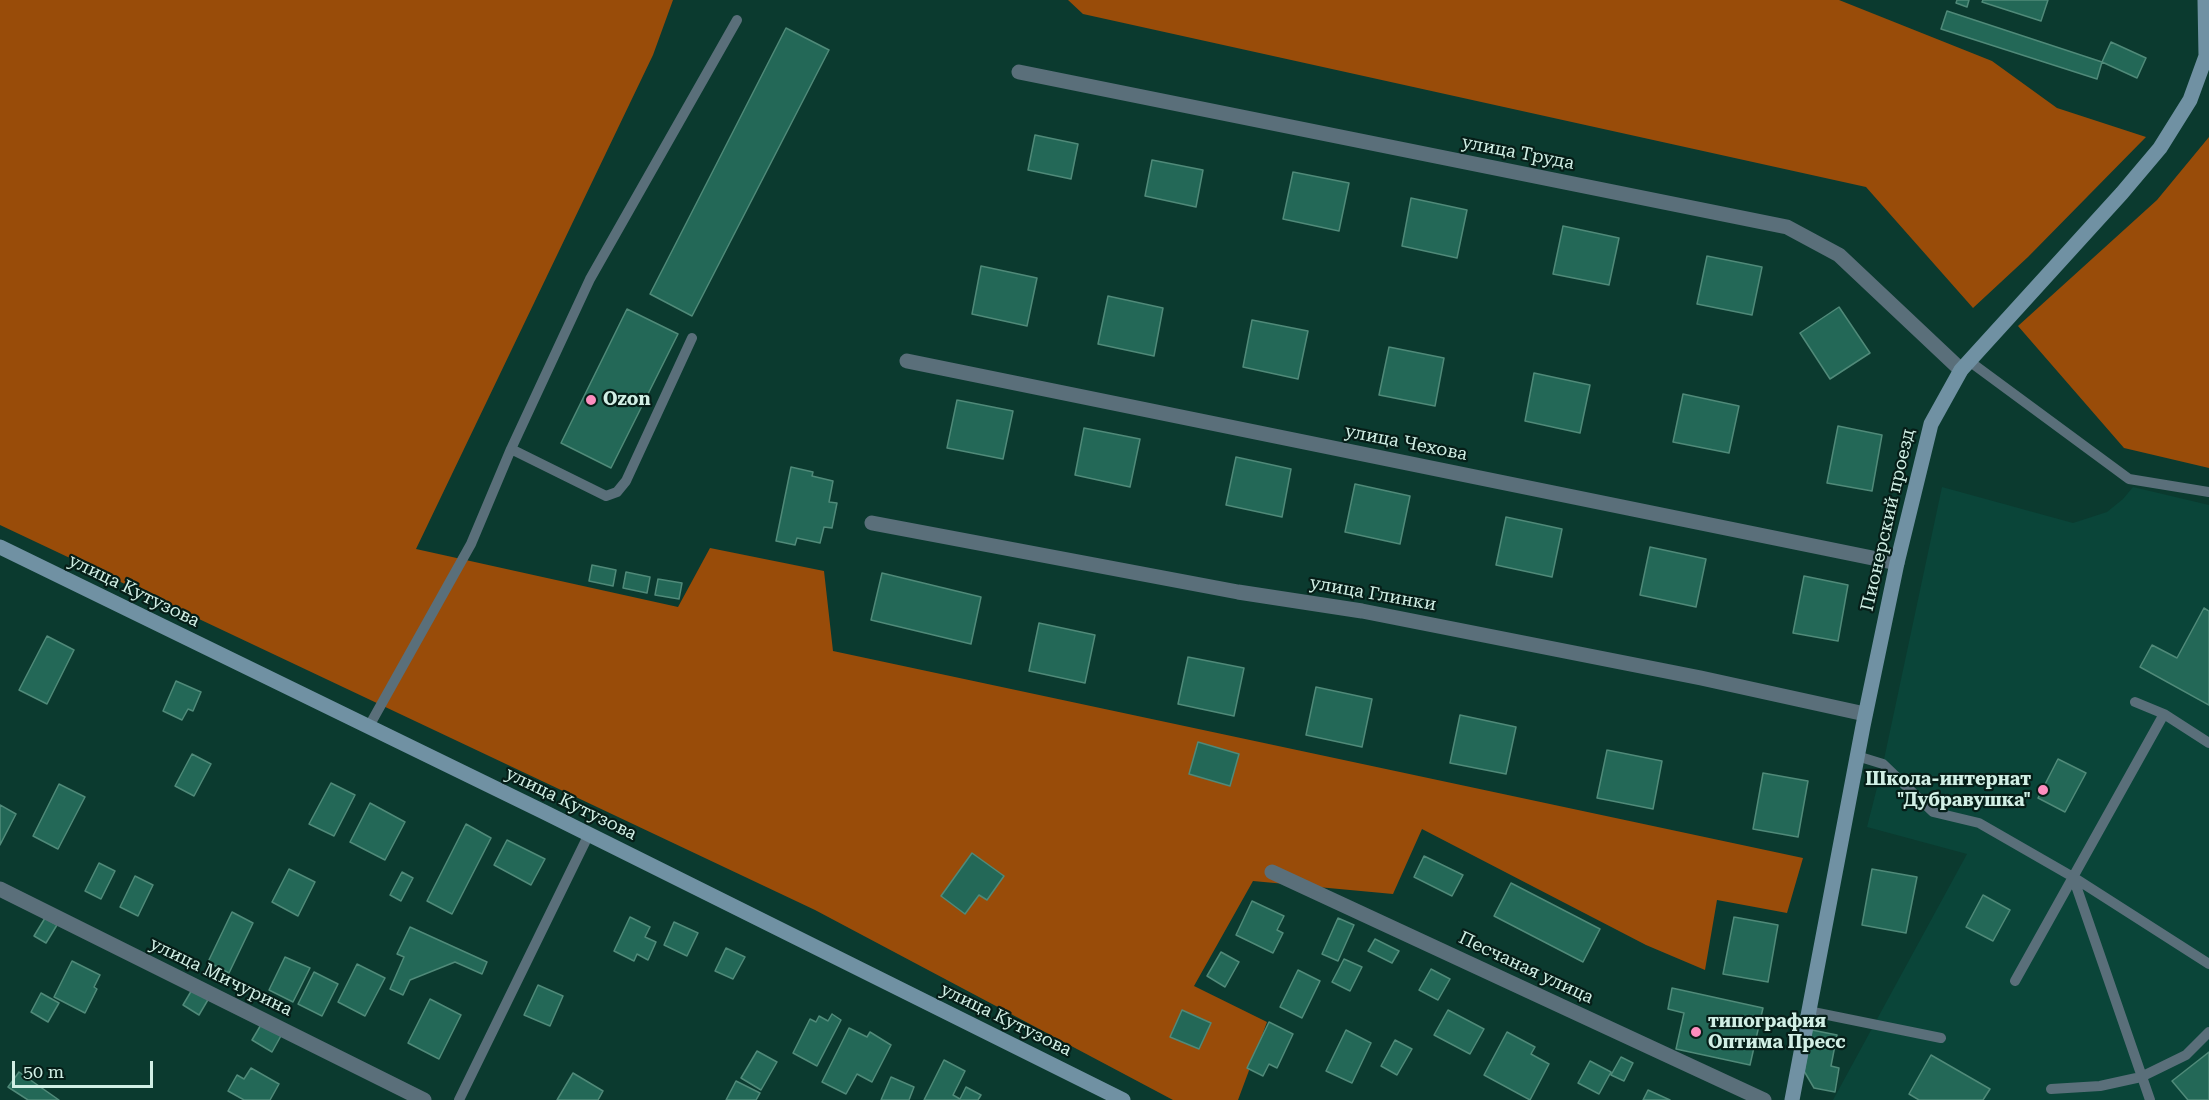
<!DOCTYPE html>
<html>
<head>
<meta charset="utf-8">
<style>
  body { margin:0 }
  #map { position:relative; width:2209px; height:1100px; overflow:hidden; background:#0b3a2f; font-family:"Roboto Serif",serif }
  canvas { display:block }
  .scale { position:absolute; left:12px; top:1061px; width:141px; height:27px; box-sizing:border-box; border:3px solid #d1efe5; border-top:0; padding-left:8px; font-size:18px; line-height:21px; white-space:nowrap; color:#d1efe5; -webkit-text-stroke:4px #061e18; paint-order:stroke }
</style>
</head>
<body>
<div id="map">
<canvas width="2209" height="1100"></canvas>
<div class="scale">50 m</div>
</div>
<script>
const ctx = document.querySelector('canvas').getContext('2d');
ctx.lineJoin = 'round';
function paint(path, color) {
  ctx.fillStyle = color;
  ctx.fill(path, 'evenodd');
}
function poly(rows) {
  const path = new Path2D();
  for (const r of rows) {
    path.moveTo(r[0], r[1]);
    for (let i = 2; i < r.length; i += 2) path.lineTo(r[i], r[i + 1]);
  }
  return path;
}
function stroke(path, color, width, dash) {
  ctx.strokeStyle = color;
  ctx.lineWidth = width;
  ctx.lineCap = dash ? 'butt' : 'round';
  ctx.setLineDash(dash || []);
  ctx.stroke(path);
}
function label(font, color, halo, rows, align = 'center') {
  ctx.font = font + ' "Roboto Serif",serif';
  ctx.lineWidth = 4.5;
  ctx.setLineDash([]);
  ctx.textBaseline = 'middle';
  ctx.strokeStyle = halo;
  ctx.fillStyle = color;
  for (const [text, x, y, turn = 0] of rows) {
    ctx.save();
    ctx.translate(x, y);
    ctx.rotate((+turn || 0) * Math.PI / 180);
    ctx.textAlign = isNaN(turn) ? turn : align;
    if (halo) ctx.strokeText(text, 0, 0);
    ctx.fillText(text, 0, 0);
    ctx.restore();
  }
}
const built = poly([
  [1942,487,2073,523,2107,512,2123,499,2133,487,2209,505,2209,1100,1833,1100,1967,854,1867,827,1883,764]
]);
const forest = poly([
  [0,0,673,0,653,55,416,549,678,607,710,548,824,571,833,651,1803,858,1787,913,1717,900,1705,970,1646,945,1422,829,1393,894,1253,881,1194,986,1267,1022,1238,1100,1173,1100,815,910,0,525],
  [1068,0,1839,0,1992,61,2057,108,2146,137,2028,257,1973,308,1866,187,1083,14],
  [2209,137,2209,468,2124,448,2018,326,2157,200]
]);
const building = poly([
  [1957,0,1969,0,1967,7,1956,3,1957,0],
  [1983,0,2048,0,2041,21,1982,2,1983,0],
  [1947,11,2102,62,2097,79,1941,29,1947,11],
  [786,28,829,50,692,316,650,294,786,28],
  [2111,42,2146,58,2137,78,2102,62,2111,42],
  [1035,135,1078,144,1071,179,1028,170,1035,135],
  [1152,160,1203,170,1196,207,1145,196,1152,160],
  [1293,172,1349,183,1339,231,1283,219,1293,172],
  [1411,198,1467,210,1457,258,1402,246,1411,198],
  [1563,226,1619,238,1609,285,1553,274,1563,226],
  [1707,256,1762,267,1752,315,1697,304,1707,256],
  [981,266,1037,278,1027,326,972,314,981,266],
  [1108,296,1163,308,1154,356,1098,344,1108,296],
  [1839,307,1870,353,1830,379,1800,333,1839,307],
  [627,309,678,334,611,468,561,443,627,309],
  [1252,320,1308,331,1298,379,1243,367,1252,320],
  [1389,347,1444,358,1435,406,1379,395,1389,347],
  [1534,373,1590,385,1580,433,1525,421,1534,373],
  [1683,394,1739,406,1729,453,1673,442,1683,394],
  [957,400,1013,411,1003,459,947,448,957,400],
  [1838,426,1882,435,1872,491,1827,483,1838,426],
  [1084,428,1140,439,1130,487,1075,475,1084,428],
  [1236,457,1291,469,1282,517,1226,505,1236,457],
  [791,467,813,472,812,476,833,481,829,502,837,503,832,528,824,527,820,543,797,538,795,545,776,541,791,467],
  [1355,484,1410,496,1400,544,1345,532,1355,484],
  [1506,517,1562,529,1552,577,1496,565,1506,517],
  [1650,547,1706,559,1696,607,1640,595,1650,547],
  [592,565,616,570,613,586,589,581,592,565],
  [626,572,650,577,647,593,623,588,626,572],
  [882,573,981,597,971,644,871,620,882,573],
  [1804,576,1848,585,1838,641,1793,633,1804,576],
  [658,579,682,583,679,599,655,595,658,579],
  [2204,608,2209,611,2209,705,2140,667,2152,645,2177,658,2204,608],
  [1039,623,1095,635,1085,683,1029,671,1039,623],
  [47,636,74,650,47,704,19,690,47,636],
  [1188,657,1244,668,1234,716,1178,704,1188,657],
  [176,681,201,692,193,711,188,709,182,720,163,711,176,681],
  [1316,687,1372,699,1362,747,1306,735,1316,687],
  [1460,715,1516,727,1506,774,1450,763,1460,715],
  [1198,742,1239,754,1230,786,1189,774,1198,742],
  [1607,750,1662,761,1653,809,1597,798,1607,750],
  [192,754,211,764,194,796,175,786,192,754],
  [2058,759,2086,773,2065,812,2038,798,2058,759],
  [1763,773,1808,781,1798,837,1753,829,1763,773],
  [331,783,355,795,334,836,309,824,331,783],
  [59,784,85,797,58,849,33,836,59,784],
  [370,803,405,822,385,860,350,842,370,803],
  [0,805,16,814,0,845,0,805],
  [466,824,491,838,452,914,427,901,466,824],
  [507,840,545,859,531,885,494,865,507,840],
  [972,853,1004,876,987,900,979,895,965,914,941,896,972,853],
  [1424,856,1463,875,1452,896,1414,877,1424,856],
  [99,863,115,871,101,899,85,891,99,863],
  [289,869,315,882,298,916,272,902,289,869],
  [1872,869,1917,877,1906,933,1862,925,1872,869],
  [402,872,413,878,401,901,390,895,402,872],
  [135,876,153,885,138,916,120,907,135,876],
  [1511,883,1600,929,1583,962,1494,916,1511,883],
  [1983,895,2010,910,1993,941,1966,927,1983,895],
  [1252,901,1284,916,1277,930,1283,933,1273,953,1236,935,1252,901],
  [232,912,253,923,229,973,208,962,232,912],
  [630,917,650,927,645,937,656,942,648,960,637,954,634,961,614,951,630,917],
  [1734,917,1778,925,1768,982,1723,974,1734,917],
  [45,918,57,925,46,943,34,936,45,918],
  [1338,918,1354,925,1338,961,1322,954,1338,918],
  [674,922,698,933,687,956,664,945,674,922],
  [410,927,487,962,482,974,455,962,410,980,403,995,390,989,404,957,397,954,410,927],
  [1375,939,1399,951,1392,963,1368,951,1375,939],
  [726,948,745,957,733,979,715,971,726,948],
  [1221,952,1239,962,1225,987,1207,976,1221,952],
  [285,957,310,968,293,1002,269,990,285,957],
  [1344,959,1362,967,1350,991,1332,982,1344,959],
  [72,961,100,975,94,987,97,989,85,1013,54,997,72,961],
  [357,964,385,978,365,1016,338,1002,357,964],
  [1431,969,1450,979,1438,1000,1419,990,1431,969],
  [1298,970,1320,981,1302,1018,1280,1007,1298,970],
  [314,972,338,984,322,1016,298,1004,314,972],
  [538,985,563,996,550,1026,524,1015,538,985],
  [193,988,209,998,199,1015,183,1005,193,988],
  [1672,988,1763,1008,1750,1065,1676,1049,1684,1013,1668,1009,1672,988],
  [41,993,59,1003,48,1022,31,1012,41,993],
  [430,999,461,1015,439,1059,408,1043,430,999],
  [1182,1010,1211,1023,1199,1049,1170,1037,1182,1010],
  [1448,1010,1484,1029,1470,1054,1434,1035,1448,1010],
  [832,1014,841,1020,817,1066,793,1053,810,1019,816,1022,819,1016,828,1021,832,1014],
  [1269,1022,1293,1034,1277,1068,1269,1064,1263,1076,1247,1068,1269,1022],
  [262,1023,282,1034,272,1052,252,1040,262,1023],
  [849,1028,867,1037,870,1032,891,1045,872,1082,857,1074,846,1094,822,1082,849,1028],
  [1346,1030,1371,1043,1352,1083,1326,1071,1346,1030],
  [1812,1030,1837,1035,1831,1066,1839,1068,1835,1092,1814,1088,1804,1071,1812,1030],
  [1507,1032,1535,1047,1531,1054,1549,1064,1530,1100,1484,1075,1507,1032],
  [1395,1040,1412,1049,1397,1075,1381,1066,1395,1040],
  [757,1051,777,1062,761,1090,741,1078,757,1051],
  [2209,1052,2209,1100,2188,1100,2172,1081,2209,1052],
  [1931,1055,1990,1089,1983,1100,1919,1100,1909,1094,1931,1055],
  [1621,1057,1633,1063,1624,1081,1611,1075,1621,1057],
  [944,1060,965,1071,953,1095,960,1099,966,1087,981,1095,978,1100,924,1100,944,1060],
  [1590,1061,1611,1072,1599,1094,1578,1083,1590,1061],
  [251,1068,279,1084,270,1100,244,1100,228,1091,237,1075,244,1079,251,1068],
  [19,1072,59,1100,28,1100,8,1087,19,1072],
  [573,1073,603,1091,598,1100,557,1100,573,1073],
  [891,1077,914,1087,909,1100,881,1100,891,1077],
  [736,1081,760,1093,756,1100,726,1100,736,1081],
  [1648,1090,1670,1100,1643,1100,1648,1090]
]);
const lane = poly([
  [1969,361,2129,479,2209,492],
  [511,449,606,496,617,492,626,481,692,338],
  [2135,702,2164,714,2209,743],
  [368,728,471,544,511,449,590,279,737,20],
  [1857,756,1883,764,1933,812,1979,823,2073,877,2150,1100],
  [2073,877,2209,964],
  [2015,981,2164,714],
  [1808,1011,1941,1038],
  [2051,1089,2100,1086,2141,1077,2186,1055,2209,1032],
  [459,1100,589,834]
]);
const street = poly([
  [1019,72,1787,227,1839,255,1961,370],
  [907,361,1897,563],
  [872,523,1238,592,1362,611,1701,678,1865,714],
  [1272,872,1764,1100],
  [0,889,424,1100]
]);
const secondary = poly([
  [0,547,544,812,1123,1100],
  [1792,1100,1863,726,1897,563,1931,424,1961,370,2122,193,2160,148,2190,100,2206,56,2205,0]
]);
const markers = [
  [591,400,6,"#fd8ebf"],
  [2043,790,6,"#fd8ebf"],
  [1696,1032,6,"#fd8ebf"]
];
const streetNames = [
  ["улица Труда",1518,153,11],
  ["улица Чехова",1406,443,11],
  ["Пионерский проезд",1888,520,-77],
  ["улица Кутузова",134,591,26],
  ["улица Глинки",1373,594,10],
  ["улица Кутузова",571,804,26],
  ["Песчаная улица",1526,968,25],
  ["улица Мичурина",221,977,26],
  ["улица Кутузова",1006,1020,26]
];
const poiNames = [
  ["Ozon",603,400],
  ["Школа-интернат",2031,780,"right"],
  ["\"Дубравушка\"",2031,801,"right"],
  ["типография",1708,1022],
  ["Оптима Пресс",1708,1043]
];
paint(built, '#0a4539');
paint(forest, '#994c09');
paint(building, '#236857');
stroke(building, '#508a79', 1.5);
stroke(lane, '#5a6f7a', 10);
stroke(street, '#5a6f7a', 15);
stroke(secondary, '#7091a3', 15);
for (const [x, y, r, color] of markers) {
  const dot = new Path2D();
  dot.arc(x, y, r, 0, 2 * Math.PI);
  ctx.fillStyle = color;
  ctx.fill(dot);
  stroke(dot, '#061e18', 2);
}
label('18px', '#d1efe5', '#061e18', streetNames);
label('bold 18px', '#d1efe5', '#061e18', poiNames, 'left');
</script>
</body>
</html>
